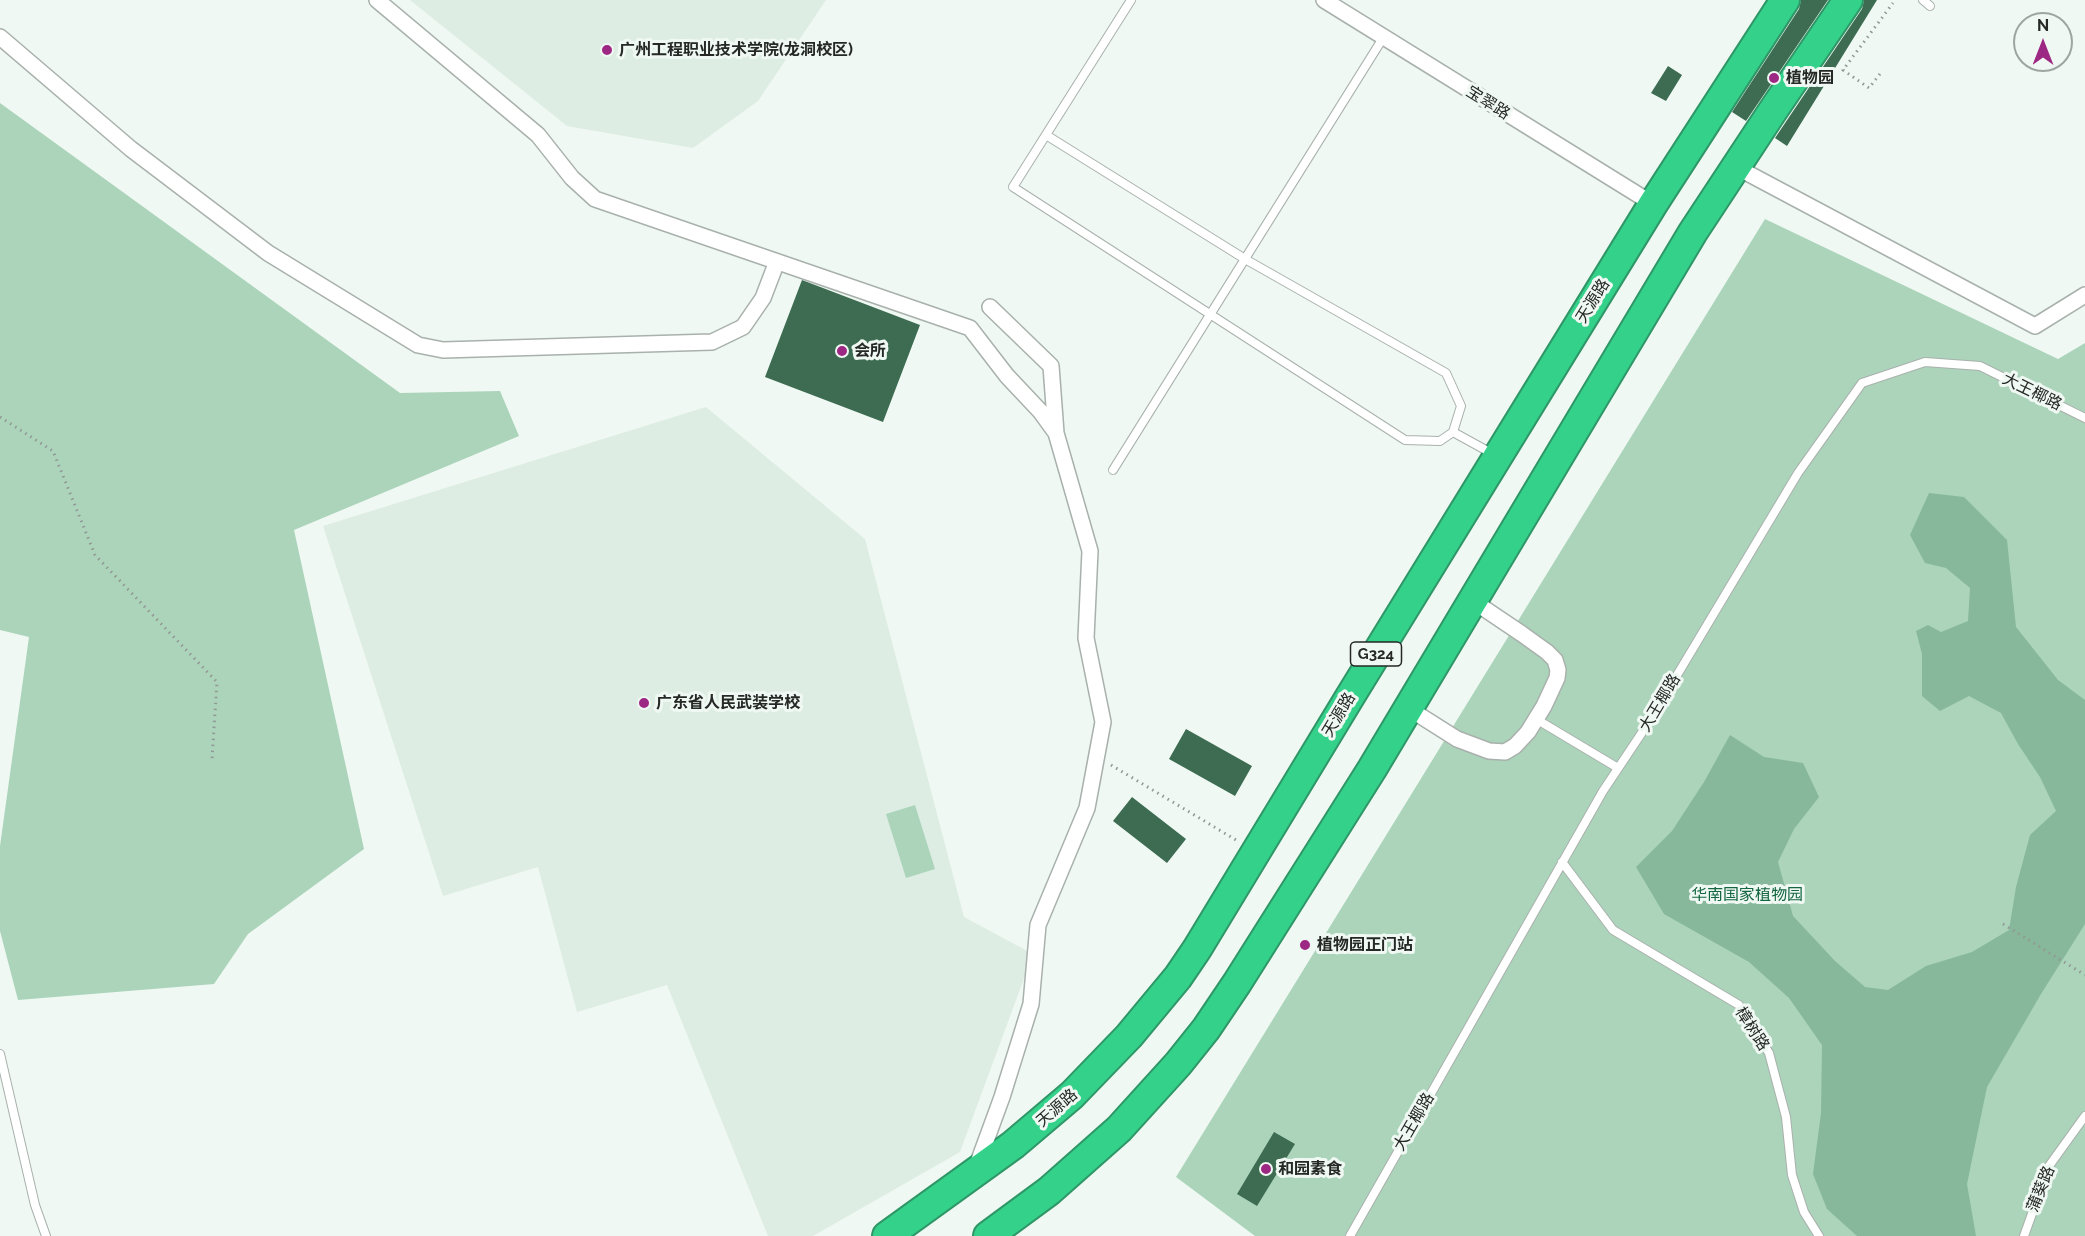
<!DOCTYPE html>
<html>
<head>
<meta charset="utf-8">
<style>
  body { margin:0 }
  #map { position:relative; width:2085px; height:1236px; overflow:hidden; background:#eff8f2; font-family:Raleway,sans-serif }
  canvas { display:block }
  .north { position:absolute; left:2013px; top:12px; width:60px; height:60px; box-sizing:border-box; background:#eff8f2; border:2px solid #9ea5a0; border-radius:50%; rotate:0deg; font-size:16px; font-weight:700; line-height:24px; text-align:center; color:#252826 }
  .north::after { content:''; display:block; margin:auto; width:21px; height:27px; background:#9d2883; clip-path:polygon(50% 0,100% 100%,50% 72%,0 100%) }
</style>
</head>
<body>
<div id="map">
<canvas width="2085" height="1236"></canvas>
<div class="north">N</div>
</div>
<script>
const ctx = document.querySelector('canvas').getContext('2d');
ctx.lineJoin = 'round';
function paint(path, color) {
  ctx.fillStyle = color;
  ctx.fill(path, 'evenodd');
}
function poly(rows) {
  const path = new Path2D();
  for (const r of rows) {
    path.moveTo(r[0], r[1]);
    for (let i = 2; i < r.length; i += 2) path.lineTo(r[i], r[i + 1]);
  }
  return path;
}
function stroke(path, color, width, dash) {
  ctx.strokeStyle = color;
  ctx.lineWidth = width;
  ctx.lineCap = dash ? 'butt' : 'round';
  ctx.setLineDash(dash || []);
  ctx.stroke(path);
}
function label(font, color, halo, rows, align = 'center') {
  ctx.font = font + ' Raleway,"Noto Sans SC",sans-serif';
  ctx.lineWidth = 6;
  ctx.setLineDash([]);
  ctx.textBaseline = 'middle';
  ctx.strokeStyle = halo;
  ctx.fillStyle = color;
  for (const [text, x, y, turn = 0] of rows) {
    ctx.save();
    ctx.translate(x, y);
    ctx.rotate((+turn || 0) * Math.PI / 180);
    ctx.textAlign = isNaN(turn) ? turn : align;
    if (halo) ctx.strokeText(text, 0, 0);
    ctx.fillText(text, 0, 0);
    ctx.restore();
  }
}
const built = poly([
  [410,0,826,0,758,101,693,148,567,126],
  [706,407,865,539,964,917,1033,954,960,1152,813,1236,768,1236,667,985,577,1012,538,867,443,896,323,526]
]);
const green = poly([
  [0,103,400,393,500,391,519,436,294,530,364,849,248,934,214,984,18,1000,0,931,0,846,29,637,0,630],
  [1765,219,2058,359,2085,343,2085,1236,1255,1236,1176,1177],
  [915,805,935,869,906,878,886,814]
]);
const water = poly([
  [1929,493,1964,497,2007,540,2016,627,2058,680,2085,700,2085,924,2041,994,1987,1087,1967,1184,1976,1236,1857,1236,1827,1209,1813,1174,1821,1113,1822,1045,1789,998,1749,962,1664,914,1636,867,1672,831,1704,782,1730,735,1764,757,1803,763,1819,797,1794,829,1778,862,1793,916,1835,961,1865,987,1888,990,1926,966,1972,952,2009,930,2016,887,2030,835,2056,811,2040,777,2018,744,2001,713,1969,696,1940,711,1922,696,1922,654,1916,631,1928,625,1941,632,1968,621,1970,588,1946,568,1925,563,1910,535]
]);
const building = poly([
  [1801,0,1828,0,1746,121,1732,112,1799,9],
  [1864,0,1877,0,1787,146,1775,138,1862,9],
  [1668,66,1682,75,1666,101,1651,93],
  [802,280,920,325,883,422,765,377],
  [1186,729,1252,766,1235,796,1169,759],
  [1132,797,1186,839,1167,863,1113,821],
  [1274,1132,1295,1144,1257,1206,1237,1194]
]);
const path = poly([
  [1880,74,1869,88,1843,70,1893,3],
  [0,417,53,451,95,555,217,682,212,759],
  [1111,765,1236,840],
  [2003,924,2085,975]
]);
const lane = poly([
  [1131,0,1013,187,1405,440,1440,441,1453,432],
  [1923,0,1930,6],
  [1046,135,1245,259,1446,373,1461,406,1453,432,1493,454],
  [1113,470,1383,38],
  [1536,719,1618,768],
  [1562,862,1613,930,1739,1005,1769,1053,1786,1117,1792,1175,1804,1212,1819,1236],
  [0,1054,35,1205,46,1236],
  [1350,1236,1603,791,1649,722,1798,473,1862,383,1925,362,1980,366,2085,418],
  [2024,1236,2049,1166,2085,1116]
]);
const street = poly([
  [377,0,538,135,572,178,595,199,970,328,1007,376,1040,411,1056,433,1090,551,1086,638,1103,722,1087,808,1038,925,1031,1004,1002,1097,976,1168],
  [1324,0,1653,204],
  [0,37,131,149,268,253,418,345,443,350,712,342,743,327,763,298,776,264],
  [1736,167,2035,326,2085,295],
  [990,307,1051,366,1056,433],
  [1408,708,1457,739,1489,751,1505,752,1515,746,1528,732,1544,706,1557,678,1558,670,1555,660,1547,652,1522,634,1473,601]
]);
const highway = poly([
  [887,1236,1013,1145,1072,1095,1129,1036,1178,977,1197,949,1351,695,1653,204,1785,0],
  [988,1236,1049,1191,1119,1129,1178,1064,1206,1029,1237,983,1372,769,1693,232,1772,112,1848,0]
]);
const markers = [
  [607,50,6,"#9d2883"],
  [1774,78,6,"#9d2883"],
  [842,351,6,"#9d2883"],
  [644,703,6,"#9d2883"],
  [1305,945,6,"#9d2883"],
  [1266,1169,6,"#9d2883"]
];
const shields = [
  [1376,654,51]
];
const shieldNames = [
  ["G324",1376,654]
];
const poiNames = [
  ["广州工程职业技术学院(龙洞校区)",619,50],
  ["植物园",1786,78],
  ["会所",854,351],
  ["广东省人民武装学校",656,703],
  ["植物园正门站",1317,945],
  ["和园素食",1278,1169]
];
const streetNames = [
  ["宝翠路",1488,103,32],
  ["天源路",1593,301,-58],
  ["大王椰路",2032,392,26],
  ["大王椰路",1660,703,-59],
  ["天源路",1339,715,-59],
  ["樟树路",1752,1029,57],
  ["天源路",1057,1108,-41],
  ["大王椰路",1414,1122,-60],
  ["蒲葵路",2041,1189,-68]
];
const parkNames = [
  ["华南国家植物园",1747,895]
];
paint(built, '#ddede3');
paint(green, '#abd4bb');
paint(water, '#87b89b');
paint(building, '#3d6c52');
stroke(lane, '#a9b1ac', 10);
stroke(street, '#a9b1ac', 18);
stroke(highway, '#2f9667', 32);
stroke(path, '#929894', 3, [1.5, 4.5]);
stroke(lane, '#fff', 8);
stroke(street, '#fff', 15);
stroke(highway, '#34d18a', 28);
for (const [x, y, r, color] of markers) {
  const dot = new Path2D();
  dot.arc(x, y, r, 0, 2 * Math.PI);
  ctx.fillStyle = color;
  ctx.fill(dot);
  stroke(dot, '#eff8f2', 2);
}
for (const [x, y, w] of shields) {
  const box = new Path2D();
  box.roundRect(x - w / 2, y - 12, w, 24, 4.5);
  ctx.fillStyle = '#eff8f2';
  ctx.fill(box);
  stroke(box, '#252826', 1.5);
}
label('bold 15px', '#252826', null, shieldNames);
label('bold 16px', '#252826', '#eff8f2', poiNames, 'left');
label('16px', '#252826', '#eff8f2', streetNames);
label('16px', '#146641', '#eff8f2', parkNames);
</script>
</body>
</html>
